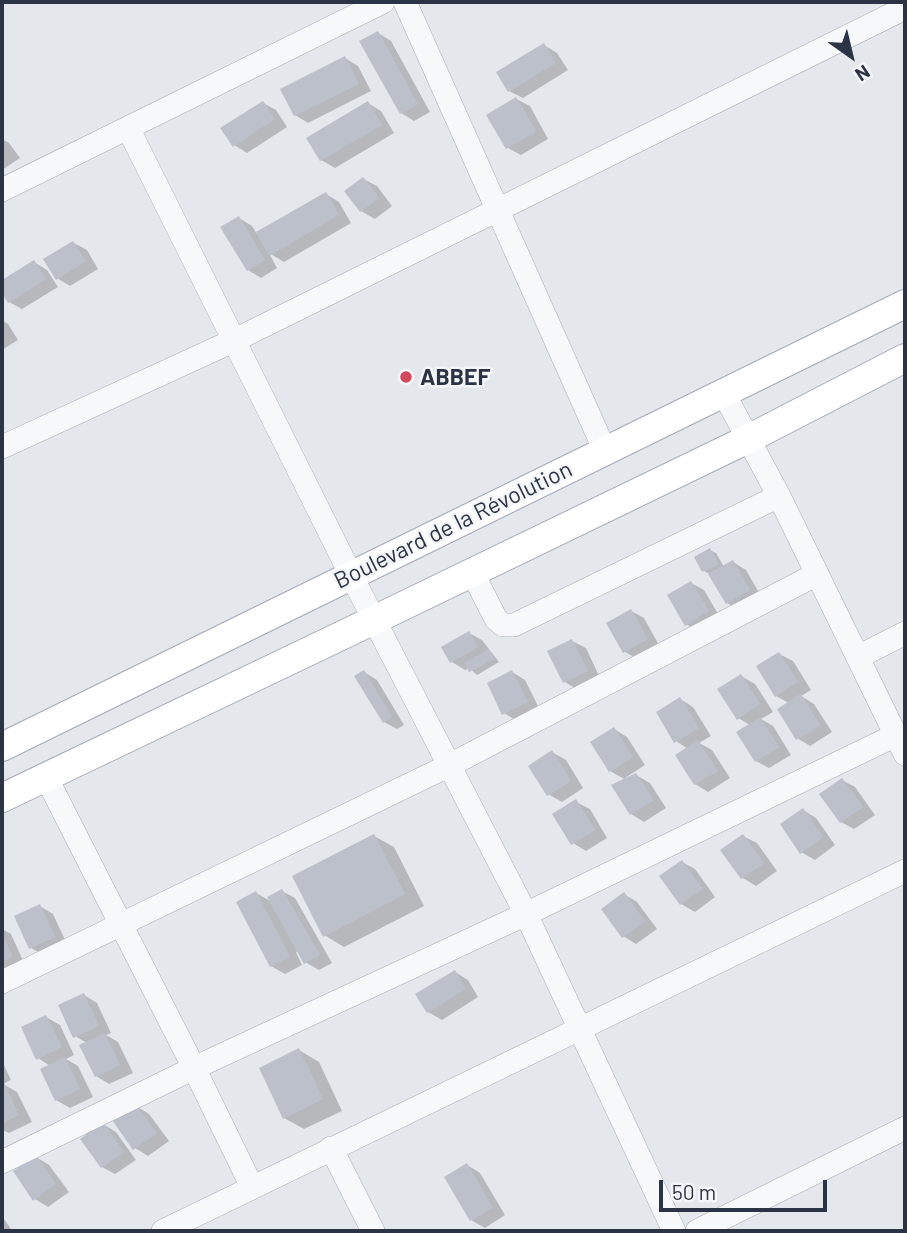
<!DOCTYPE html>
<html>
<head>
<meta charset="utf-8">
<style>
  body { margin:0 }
  #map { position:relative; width:907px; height:1233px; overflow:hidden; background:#e4e7ec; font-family:Barlow,sans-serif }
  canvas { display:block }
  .frame { position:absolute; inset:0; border:4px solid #2b3445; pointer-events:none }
  .north { position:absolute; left:816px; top:21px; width:70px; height:70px; -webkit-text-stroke:5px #f4f6f9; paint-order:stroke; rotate:146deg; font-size:19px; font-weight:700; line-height:28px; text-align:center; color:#2b3445 }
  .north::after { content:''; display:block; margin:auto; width:24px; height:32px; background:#2b3445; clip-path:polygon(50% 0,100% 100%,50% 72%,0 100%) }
  .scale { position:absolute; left:659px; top:1180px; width:168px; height:32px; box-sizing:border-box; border:4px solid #2b3445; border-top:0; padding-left:9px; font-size:21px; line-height:24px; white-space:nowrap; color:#2b3445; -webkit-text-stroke:5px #f4f6f9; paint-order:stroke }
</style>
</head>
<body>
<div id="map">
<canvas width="907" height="1233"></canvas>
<div class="frame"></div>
<div class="north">N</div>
<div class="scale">50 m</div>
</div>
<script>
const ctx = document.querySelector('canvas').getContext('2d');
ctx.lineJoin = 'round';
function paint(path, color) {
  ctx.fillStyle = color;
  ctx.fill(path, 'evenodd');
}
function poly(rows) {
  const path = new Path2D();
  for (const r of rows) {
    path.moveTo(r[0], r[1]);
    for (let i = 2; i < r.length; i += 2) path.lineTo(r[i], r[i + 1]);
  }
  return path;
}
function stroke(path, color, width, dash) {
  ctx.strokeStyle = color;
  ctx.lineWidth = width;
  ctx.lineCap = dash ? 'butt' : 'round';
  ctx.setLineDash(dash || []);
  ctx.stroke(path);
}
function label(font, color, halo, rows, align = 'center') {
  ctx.font = font + ' Barlow,sans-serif';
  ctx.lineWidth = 5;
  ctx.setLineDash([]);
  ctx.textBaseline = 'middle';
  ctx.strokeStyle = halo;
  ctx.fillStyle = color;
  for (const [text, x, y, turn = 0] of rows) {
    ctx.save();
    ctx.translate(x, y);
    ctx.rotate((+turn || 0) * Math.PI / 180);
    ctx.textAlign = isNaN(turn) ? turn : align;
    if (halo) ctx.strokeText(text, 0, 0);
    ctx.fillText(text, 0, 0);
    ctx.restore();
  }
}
const shadow = poly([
  [378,33,391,41,430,112,414,121,401,113],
  [544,45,557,53,568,70,523,98,509,91],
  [345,58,358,66,371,91,308,123,295,115],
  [516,99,530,106,548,139,521,155,508,148],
  [263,103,276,110,287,127,247,153,234,145],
  [368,103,381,111,394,133,335,168,321,160],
  [2,139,9,143,20,158,2,170],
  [363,179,377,186,392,206,375,219,361,211,347,191],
  [326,194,339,202,351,223,284,262,269,253,277,268,261,278,248,270,239,218,252,226,257,234],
  [74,243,87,250,98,269,70,286,57,278],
  [34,262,47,270,58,287,22,309,9,302,2,290,2,282],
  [2,320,8,324,18,340,2,350],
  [710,550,716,553,724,567,733,562,746,570,762,598,740,610,727,603,711,575,704,571,696,558],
  [691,583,704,590,721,619,699,632,686,624],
  [631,611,644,618,660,647,638,659,625,652],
  [469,633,482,640,499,662,477,675,469,668,465,670,452,662,443,648],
  [572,641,586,648,600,678,578,690,565,682],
  [779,654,793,661,811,690,801,696,814,704,832,732,810,746,797,738,789,703,776,696],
  [364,672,377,680,404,725,397,729,384,722],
  [512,672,525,680,540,710,517,721,504,713],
  [741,676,755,684,773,712,761,719,773,726,791,755,769,768,756,761,750,725,738,718],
  [680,699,693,707,711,736,699,743,712,750,730,778,708,792,695,784,688,749,676,741],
  [614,729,627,737,645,765,625,778,626,780,610,771],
  [552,752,566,760,583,788,562,802,548,794],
  [636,775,650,783,666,808,644,822,631,814],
  [842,780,855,787,875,815,854,829,841,822],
  [576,802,590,809,607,838,586,851,573,843],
  [803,810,816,818,835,845,815,860,801,852],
  [374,836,394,847,424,906,344,947,324,935],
  [743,836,757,843,777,871,756,886,743,878,723,850],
  [682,862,695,869,715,897,695,912,681,904],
  [282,891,295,898,332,963,319,970,305,962,299,950,296,952,302,965,285,974,271,966,256,893,272,902],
  [624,894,637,902,657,929,636,944,623,936],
  [40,906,53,914,67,944,44,955,31,948],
  [2,929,11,934,25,965,2,975],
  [455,972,468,980,478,997,442,1020,428,1012],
  [84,995,97,1003,111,1033,106,1035,118,1042,133,1073,109,1084,96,1076,87,1043,75,1036],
  [46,1017,60,1025,74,1055,66,1059,78,1066,93,1097,70,1108,56,1100,50,1066,38,1058],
  [299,1050,319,1062,342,1111,304,1129,284,1118],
  [2,1061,11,1080,3,1084,17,1092,32,1122,9,1133,2,1130],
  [136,1106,149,1114,169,1141,148,1156,135,1148],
  [103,1124,116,1132,136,1160,115,1174,102,1167],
  [36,1157,49,1165,69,1192,48,1207,35,1199],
  [467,1165,480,1173,505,1215,485,1228,471,1220],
  [2,1216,11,1229,7,1231,2,1231]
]);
const building = poly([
  [378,31,418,104,400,114,359,41],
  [544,43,556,63,508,92,496,72],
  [345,56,359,84,294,116,280,89],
  [516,97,536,131,506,149,486,115],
  [263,101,275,119,233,147,220,128],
  [368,101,382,125,320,161,306,138],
  [363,177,379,198,360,212,344,191],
  [326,192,339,215,269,256,256,232],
  [239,216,265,260,247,271,220,227],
  [73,241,86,261,56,280,43,259],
  [34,260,46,279,8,303,2,293,2,280],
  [710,548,719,564,702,572,694,557],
  [733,560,750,590,726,604,708,574],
  [691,581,709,611,685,626,667,595],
  [631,609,648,639,623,653,606,623],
  [469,631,478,647,450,663,441,647],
  [572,639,588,671,563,683,547,651],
  [489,649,494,659,469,672,464,663],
  [779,652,798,682,775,697,756,666],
  [364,670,392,717,383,723,354,676],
  [512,670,528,702,502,715,487,683],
  [741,674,760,704,737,720,717,689],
  [801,694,820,725,796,740,777,709],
  [680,697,699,728,674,743,656,712],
  [760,717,779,747,755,762,736,732],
  [614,727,633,757,609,772,590,742],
  [698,740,718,771,694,785,675,755],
  [552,750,571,781,547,796,528,766],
  [636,773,654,800,630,815,611,785],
  [842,778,863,807,840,823,819,794],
  [576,799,595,830,571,845,552,814],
  [803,808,823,837,800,854,780,824],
  [374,834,405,894,323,937,292,876],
  [743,834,764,863,741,879,720,850],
  [682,860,703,889,680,905,659,876],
  [282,889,320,955,304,964,267,897],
  [256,891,290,957,270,967,236,902],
  [624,892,645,921,622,938,601,909],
  [40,904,55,937,29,949,14,916],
  [2,933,13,957,2,962],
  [455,970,466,989,427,1013,415,994],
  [84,993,99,1026,73,1038,58,1005],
  [46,1015,62,1047,36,1060,21,1027],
  [105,1033,120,1065,95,1077,79,1045],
  [299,1048,323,1099,283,1119,259,1068],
  [65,1057,80,1089,55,1101,40,1069],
  [4,1082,19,1115,2,1123,2,1084],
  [135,1104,157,1133,133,1150,112,1120],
  [103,1122,124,1152,101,1168,80,1139],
  [36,1155,56,1184,33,1201,13,1171],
  [467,1163,493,1208,470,1221,444,1177]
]);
const minor = poly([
  [405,2,605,451],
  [128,128,351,575,526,914,674,1231],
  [2,190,383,2],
  [723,392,779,496],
  [2,447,235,340,905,8],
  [472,572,496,619,503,625,514,625,779,496,905,754],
  [858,657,905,633],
  [46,777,194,1068,252,1187],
  [2,982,450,765,817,574],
  [331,1148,373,1231],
  [2,1162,194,1068,526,914,896,735],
  [163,1231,905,871],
  [697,1231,905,1128]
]);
const major = poly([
  [2,747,905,304],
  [2,798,374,620,748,439,905,358]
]);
const markers = [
  [406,377,7,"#d1495b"]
];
const poiNames = [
  ["ABBEF",420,377]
];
const streetNames = [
  ["Boulevard de la Révolution",453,525,-26]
];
paint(shadow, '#0003');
paint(building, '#bbc0ca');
stroke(minor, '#a9aeb7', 24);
stroke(major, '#a3abb8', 30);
stroke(minor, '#f7f8fa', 23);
stroke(major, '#fff', 28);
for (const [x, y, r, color] of markers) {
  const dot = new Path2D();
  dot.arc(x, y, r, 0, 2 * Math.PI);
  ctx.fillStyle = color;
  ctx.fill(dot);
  stroke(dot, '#f4f6f9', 2.5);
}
label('bold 23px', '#2b3445', '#f4f6f9', poiNames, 'left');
label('23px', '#2b3445', '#f4f6f9', streetNames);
</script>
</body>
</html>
